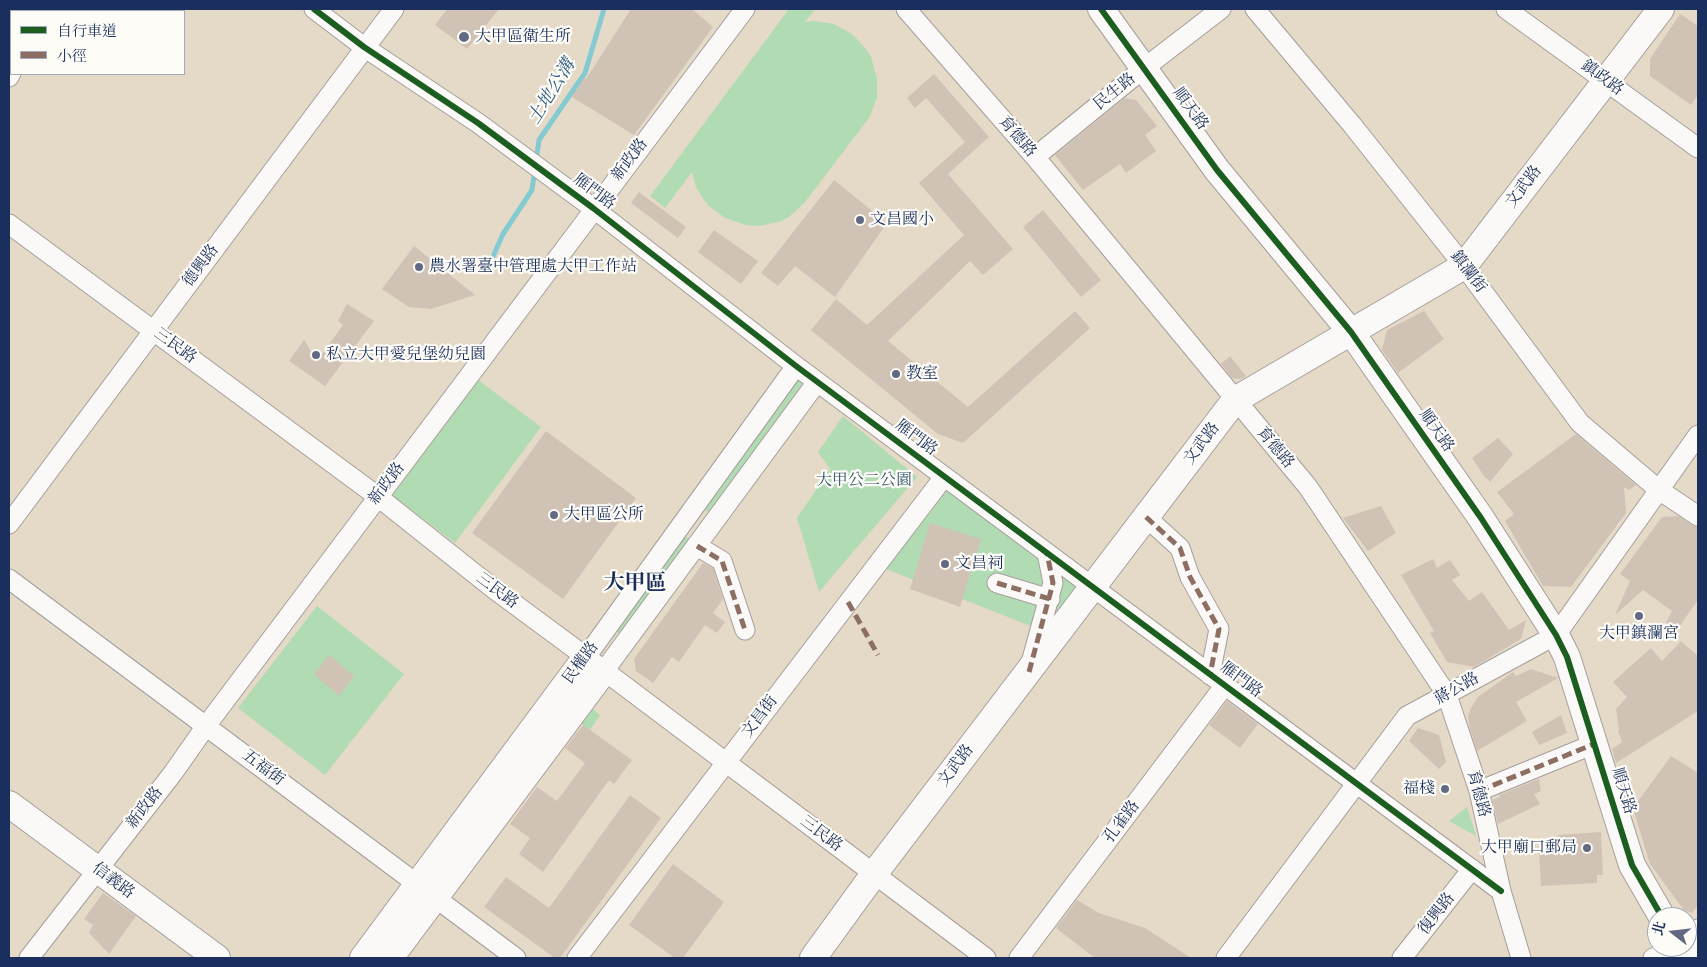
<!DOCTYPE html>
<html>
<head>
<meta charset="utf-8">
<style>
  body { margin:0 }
  #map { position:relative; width:1707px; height:967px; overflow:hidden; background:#e5d9c8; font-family:"Gentium Book Plus","Noto Serif TC",serif }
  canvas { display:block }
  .frame { position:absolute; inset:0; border:10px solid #1b2f5e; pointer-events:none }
  .legend { position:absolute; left:10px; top:10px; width:175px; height:65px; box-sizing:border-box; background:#fdfcf7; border:1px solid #a3aaba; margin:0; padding:6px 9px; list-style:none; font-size:15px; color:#1b2f5e }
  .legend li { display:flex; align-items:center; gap:10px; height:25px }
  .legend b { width:25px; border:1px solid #a3aaba }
  .north { position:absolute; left:1647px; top:907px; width:50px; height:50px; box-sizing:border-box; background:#fdfcf7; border:1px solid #a3aaba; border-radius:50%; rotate:286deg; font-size:14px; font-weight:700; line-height:20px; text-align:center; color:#1b2f5e }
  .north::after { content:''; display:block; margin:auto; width:18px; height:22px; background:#626a83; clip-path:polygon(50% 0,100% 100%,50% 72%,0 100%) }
</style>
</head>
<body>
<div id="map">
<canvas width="1707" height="967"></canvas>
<div class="frame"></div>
<ul class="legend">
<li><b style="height:6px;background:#1b5e20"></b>自行車道</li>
<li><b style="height:6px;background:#8d6e63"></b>小徑</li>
</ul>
<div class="north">北</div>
</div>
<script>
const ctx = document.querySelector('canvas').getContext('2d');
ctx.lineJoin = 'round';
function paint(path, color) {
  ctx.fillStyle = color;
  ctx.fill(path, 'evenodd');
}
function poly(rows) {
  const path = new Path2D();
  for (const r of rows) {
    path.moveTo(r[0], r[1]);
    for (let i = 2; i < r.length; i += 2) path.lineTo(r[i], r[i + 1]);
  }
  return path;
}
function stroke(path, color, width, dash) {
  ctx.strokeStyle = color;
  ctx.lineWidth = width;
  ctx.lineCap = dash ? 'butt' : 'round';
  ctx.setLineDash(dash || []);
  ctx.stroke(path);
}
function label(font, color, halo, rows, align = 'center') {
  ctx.font = font + ' "Gentium Book Plus","Noto Serif TC",serif';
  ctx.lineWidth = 4.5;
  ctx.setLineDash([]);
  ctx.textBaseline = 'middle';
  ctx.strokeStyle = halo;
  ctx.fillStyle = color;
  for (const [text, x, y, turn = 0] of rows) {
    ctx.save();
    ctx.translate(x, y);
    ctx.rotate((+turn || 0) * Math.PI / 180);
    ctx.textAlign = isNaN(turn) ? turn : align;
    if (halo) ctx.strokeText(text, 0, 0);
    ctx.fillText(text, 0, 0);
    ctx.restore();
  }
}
const green = poly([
  [789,9,815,9,805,22,814,21,834,24,852,34,866,49,871,57,877,78,877,98,869,118,805,202,789,217,779,222,758,226,746,225,725,218,708,205,702,197,696,187,692,172,665,208,650,196],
  [794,375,807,384,712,515,699,505],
  [478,380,541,427,455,543,392,495],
  [843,416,917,477,819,592,797,518,830,469,818,452],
  [952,484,1081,581,1046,632,886,569],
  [680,533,693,542,624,637,611,628],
  [317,606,404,674,325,775,238,708],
  [586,704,600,715,590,730,574,719],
  [1467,807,1476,836,1449,821]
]);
const stream = poly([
  [536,161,539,140,585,73,604,9],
  [487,270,503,234,532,190,535,169]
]);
const building = poly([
  [447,9,499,9,467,49,435,25],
  [631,9,692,9,713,27,634,135,572,97,584,78,586,79],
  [1680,14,1698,26,1698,95,1691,105,1650,76,1650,59],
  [934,74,989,137,948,174,1013,249,983,275,970,261,888,341,968,407,1075,311,1090,328,963,443,938,434,811,330,836,299,867,325,964,235,919,183,965,142,926,98,915,108,907,98],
  [1125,98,1136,100,1157,126,1145,135,1156,151,1126,173,1120,164,1083,190,1055,155],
  [834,180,887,223,835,297,795,266,778,286,761,273],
  [639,192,686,227,678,238,631,203],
  [1043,210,1101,280,1081,297,1023,227],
  [714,230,758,261,741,284,698,252],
  [414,246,475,295,431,309,409,307,382,289],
  [347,304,374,321,325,386,289,361,304,340,317,361,343,325,338,321],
  [1424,311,1444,339,1398,373,1382,350,1387,330],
  [1230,356,1246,376,1241,379,1232,378,1221,364],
  [546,431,636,498,563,599,472,533],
  [1576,434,1636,485,1629,490,1624,487,1626,513,1571,587,1543,586,1505,521,1514,514,1497,492],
  [1498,438,1513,454,1490,482,1487,478,1486,479,1472,458],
  [1381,506,1396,533,1368,551,1343,518],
  [1678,516,1692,525,1698,527,1698,600,1676,631,1664,627,1672,611,1643,590,1615,615,1630,581,1620,574,1662,517],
  [930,523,981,539,960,607,910,589],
  [1433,559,1437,568,1450,560,1460,575,1452,580,1469,601,1482,592,1509,630,1526,620,1521,639,1474,667,1447,662,1430,633,1434,631,1401,575],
  [703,563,713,568,723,599,713,613,725,622,717,633,705,625,679,662,672,657,653,683,636,671,634,659],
  [1681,641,1698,656,1698,711,1616,763,1612,749,1622,742,1618,731,1619,730,1616,709,1627,697,1613,682,1651,648,1662,661],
  [329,655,354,676,339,696,314,674],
  [1531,669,1558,678,1516,702,1527,721,1477,751,1470,729,1468,716,1471,708,1478,697,1513,672,1516,676],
  [1227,701,1258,724,1240,748,1209,725],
  [1561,715,1567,733,1539,745,1532,732],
  [583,725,632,760,614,784,609,780,543,872,519,854,530,838,510,824,537,787,557,801,585,763,565,748],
  [1418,728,1439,735,1446,762,1439,769,1409,741],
  [1671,756,1698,773,1698,905,1692,913,1684,910,1650,864,1633,808],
  [1539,779,1541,791,1534,794,1540,804,1498,824,1492,800,1500,797,1499,795],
  [630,795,661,818,560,958,555,958,484,907,506,877,549,908],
  [1601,832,1603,875,1597,875,1597,883,1541,886,1539,847,1559,846,1558,835],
  [673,864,724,902,683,958,675,958,629,925],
  [103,893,136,916,109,954,89,933,93,925,84,919],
  [1077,900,1099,913,1145,928,1191,958,1095,958,1056,928]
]);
const street = poly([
  [314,9,364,47,478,123,593,208,796,366,1501,891],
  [906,9,1035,157,1308,487,1447,695,1479,791,1501,891,1521,958],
  [1255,9,1353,126,1464,266,1580,423,1659,490,1698,516],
  [1506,9,1698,148],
  [58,11,59,9],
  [9,77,11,73],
  [1035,157,1143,69,1221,9],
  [9,224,377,496,494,589,586,657,986,958],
  [1146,517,1180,548,1190,577,1219,629,1210,675],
  [9,524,394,9],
  [697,546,722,561,745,630],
  [9,579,516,958],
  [997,583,1050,599],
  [586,657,796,366],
  [1032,659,1053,583,1047,553],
  [604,671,817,382],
  [1479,791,1594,744],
  [1687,944,1698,929],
  [29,958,173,773,206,726,745,9],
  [577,958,944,477],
  [1019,958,1225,685],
  [1226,958,1407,716,1556,635,1698,435],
  [1402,958,1472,869],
  [1653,958,1683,947]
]);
const secondary = poly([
  [1101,9,1217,170,1351,332,1481,518,1556,635,1567,657,1632,865,1662,917],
  [9,804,217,958],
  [1686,947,1698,956],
  [363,958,586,657],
  [390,958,604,671],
  [813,958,874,874,1235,400,1464,266,1661,9]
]);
const quiet = poly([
  [1146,517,1180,548,1190,577,1219,629,1210,675],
  [697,546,722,561,745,630],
  [997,583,1050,599],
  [848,602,878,655],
  [1029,672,1053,583,1047,553],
  [1479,791,1594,744]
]);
const cycleway = poly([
  [314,9,364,47,478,123,593,208,796,366,1501,891],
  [1101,9,1217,170,1351,332,1481,518,1556,635,1567,657,1632,865,1662,917]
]);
const markers = [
  [464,37,6,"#626a83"],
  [860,220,5,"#626a83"],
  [419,267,5,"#626a83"],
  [316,355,5,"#626a83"],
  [896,374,5,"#626a83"],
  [554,515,5,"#626a83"],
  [945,564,5,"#626a83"],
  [1639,616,5,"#626a83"],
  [1445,789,5,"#626a83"],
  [1587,848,5,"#626a83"]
];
const poiNames = [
  ["大甲區衛生所",475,37],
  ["文昌國小",870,220],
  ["農水署臺中管理處大甲工作站",429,267],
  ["私立大甲愛兒堡幼兒園",326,355],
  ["教室",906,374],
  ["大甲區公所",564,515],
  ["文昌祠",955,564],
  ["大甲鎮瀾宮",1639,634,"center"],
  ["福棧",1435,789,"right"],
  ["大甲廟口郵局",1577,848,"right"]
];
const streetNames = [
  ["鎮政路",1602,78,36],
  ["民生路",1115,92,-39],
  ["順天路",1190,109,54],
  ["育德路",1017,137,49],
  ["新政路",630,160,-53],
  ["文武路",1524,187,-53],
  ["雁門路",594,192,37],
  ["德興路",201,266,-53],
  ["鎮瀾街",1468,272,53],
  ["三民路",175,346,36],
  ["順天路",1436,431,55],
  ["雁門路",916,438,37],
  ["文武路",1202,444,-53],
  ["育德路",1275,448,50],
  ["新政路",387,484,-53],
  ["三民路",497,591,37],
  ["民權路",581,663,-54],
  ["雁門路",1241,680,37],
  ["蔣公路",1457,689,-29],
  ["文昌街",760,717,-53],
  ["文武路",956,766,-53],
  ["五福街",263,768,37],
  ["順天路",1623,791,73],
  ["育德路",1478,794,75],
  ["新政路",145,808,-52],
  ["孔雀路",1122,822,-53],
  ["三民路",821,834,37],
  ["信義路",113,881,37],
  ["復興路",1437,914,-52]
];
const parkNames = [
  ["大甲公二公園",864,481]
];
const waterNames = [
  ["土地公溝",552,92,-58]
];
const districtNames = [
  ["大甲區",635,584]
];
paint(green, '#b1dbb3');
stroke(stream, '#84cad1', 5);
paint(building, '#d1c2b6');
stroke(street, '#a49f9b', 21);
stroke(secondary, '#a49f9b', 28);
stroke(street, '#fbf9f7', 19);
stroke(secondary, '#fbf9f7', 26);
stroke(quiet, '#8d6e63', 5, [10, 5]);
stroke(cycleway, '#1b5e20', 6);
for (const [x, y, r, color] of markers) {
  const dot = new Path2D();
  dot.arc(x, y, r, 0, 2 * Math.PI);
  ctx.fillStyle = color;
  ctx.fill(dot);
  stroke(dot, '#fdfcf7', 2);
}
label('16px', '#1b2f5e', '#fdfcf7', poiNames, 'left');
label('16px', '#1b2f5e', '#fdfcf7', streetNames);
label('16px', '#365a6f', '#fdfcf7', parkNames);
label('italic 18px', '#2e5c82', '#fdfcf7', waterNames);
label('bold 21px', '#1b2f5e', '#fdfcf7', districtNames);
</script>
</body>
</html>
